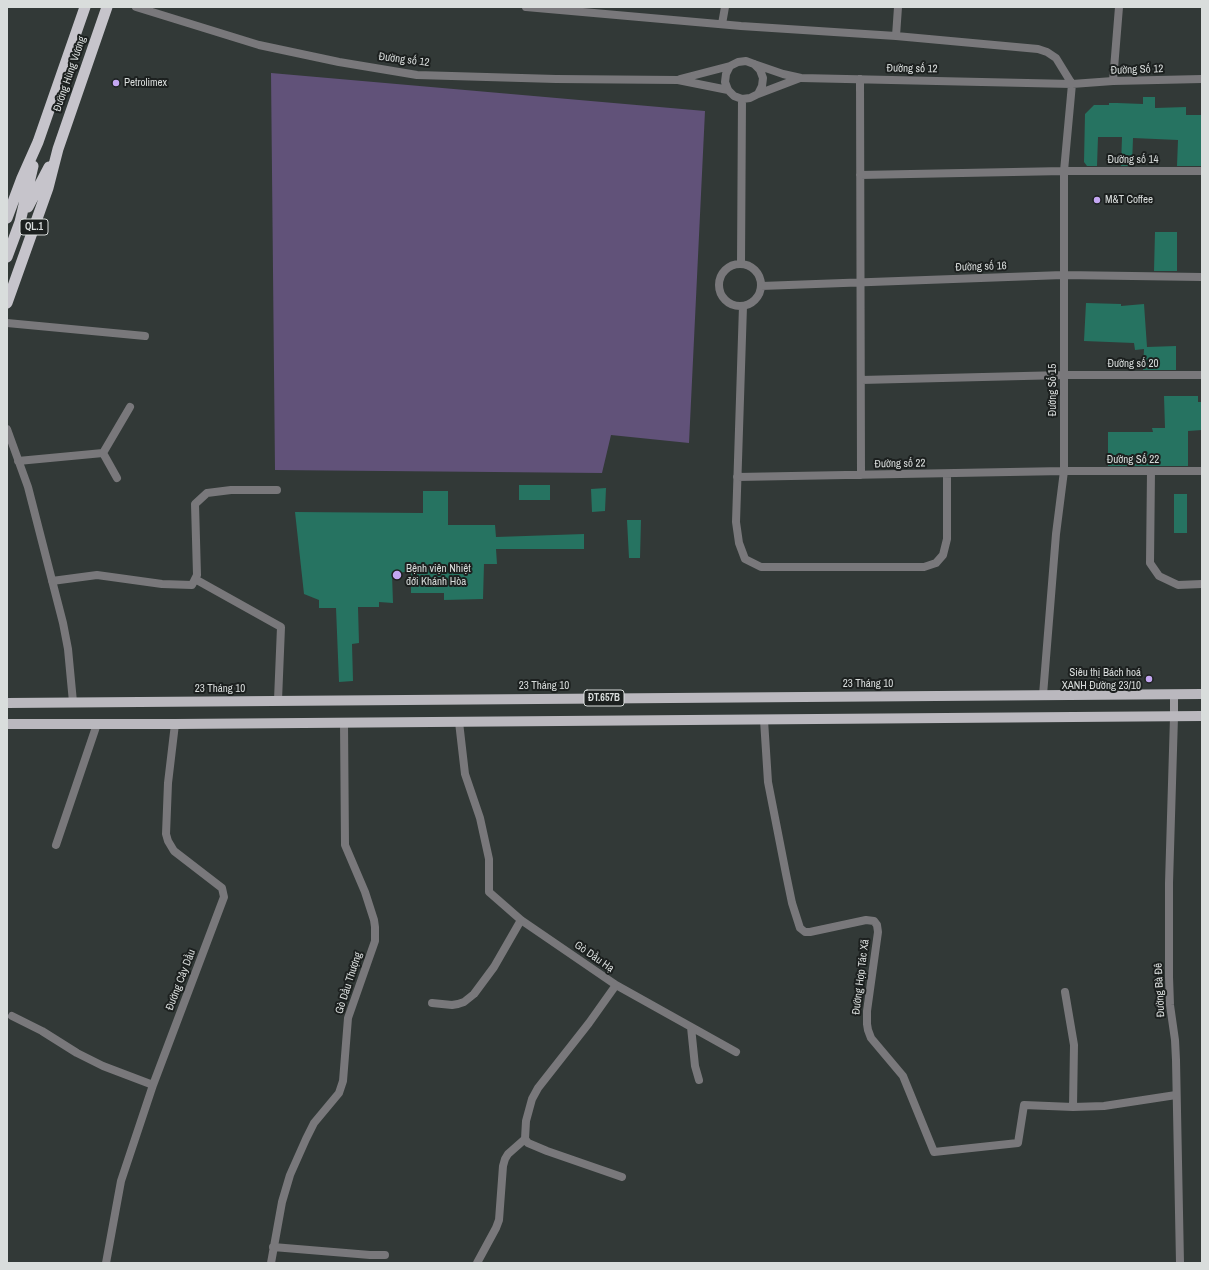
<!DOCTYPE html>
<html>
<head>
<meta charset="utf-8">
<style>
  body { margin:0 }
  #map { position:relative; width:1209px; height:1270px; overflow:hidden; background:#323937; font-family:"Archivo Narrow",sans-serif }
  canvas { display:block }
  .frame { position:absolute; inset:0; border:8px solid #d9dddc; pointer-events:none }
</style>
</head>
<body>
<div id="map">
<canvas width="1209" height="1270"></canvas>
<div class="frame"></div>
</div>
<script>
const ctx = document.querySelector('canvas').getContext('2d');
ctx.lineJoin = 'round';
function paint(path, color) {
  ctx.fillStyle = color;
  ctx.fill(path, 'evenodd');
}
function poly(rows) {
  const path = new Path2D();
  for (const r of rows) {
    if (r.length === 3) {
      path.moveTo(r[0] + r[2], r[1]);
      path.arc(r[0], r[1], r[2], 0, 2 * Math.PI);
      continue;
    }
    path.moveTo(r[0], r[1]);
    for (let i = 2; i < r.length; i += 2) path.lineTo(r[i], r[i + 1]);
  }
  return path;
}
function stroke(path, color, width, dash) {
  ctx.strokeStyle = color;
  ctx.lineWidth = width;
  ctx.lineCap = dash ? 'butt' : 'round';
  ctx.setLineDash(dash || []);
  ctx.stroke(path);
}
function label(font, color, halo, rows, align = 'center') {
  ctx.font = font + ' "Archivo Narrow",sans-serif';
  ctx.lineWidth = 4;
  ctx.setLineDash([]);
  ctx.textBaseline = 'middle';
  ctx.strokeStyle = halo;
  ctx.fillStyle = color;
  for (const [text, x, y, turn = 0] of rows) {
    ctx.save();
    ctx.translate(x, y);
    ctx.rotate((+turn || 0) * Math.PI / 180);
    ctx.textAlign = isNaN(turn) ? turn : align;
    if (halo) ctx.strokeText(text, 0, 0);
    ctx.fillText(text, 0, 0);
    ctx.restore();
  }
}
const green = poly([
  [271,73,705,111,689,443,611,435,602,473,275,470]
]);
const building = poly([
  [1143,97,1155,97,1155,108,1186,107,1186,115,1202,115,1202,166,1177,166,1178,140,1133,138,1132,166,1121,166,1122,137,1098,137,1097,166,1087,166,1084,162,1085,114,1094,105,1109,105,1109,103,1117,103,1143,104],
  [1155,232,1177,232,1177,271,1154,271],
  [1086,303,1121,304,1121,306,1144,304,1147,347,1176,346,1176,370,1143,370,1144,349,1135,350,1134,343,1084,341],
  [1164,396,1198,396,1198,402,1202,402,1202,430,1188,431,1188,466,1108,466,1108,432,1153,432,1152,428,1165,428],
  [519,485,550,485,550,500,519,500],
  [606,488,605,511,592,512,591,489],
  [423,491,448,491,448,525,495,525,496,537,584,534,584,549,496,549,497,564,484,564,483,599,444,600,444,593,411,593,411,571,392,574,393,603,379,602,379,607,358,607,359,643,352,644,353,681,339,682,336,608,319,608,319,600,304,594,295,512,423,513],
  [1174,494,1187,494,1187,533,1174,533],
  [627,520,641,520,640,558,629,558]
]);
const minor = poly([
  [136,7,259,45,339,62,417,75,556,79,678,80,728,90],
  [526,7,741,26,896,36,1038,49,1047,52,1056,58,1072,84],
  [722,24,725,7],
  [896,36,898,7],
  [754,64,760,70,763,78,762,86,758,94,750,98,742,99,734,96,728,90,725,82,726,74,730,66,738,62,746,61,754,64,783,74,801,78,1072,84,1113,81,1202,79],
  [680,79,730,66],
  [860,79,861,475],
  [1113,81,1119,7],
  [758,94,800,78],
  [860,175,1064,171,1202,171],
  [740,285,21],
  [741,264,742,99],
  [761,286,1063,275,1202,277],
  [743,306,736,522,739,543,745,559,761,567,924,567,936,563,943,555,947,539,947,474],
  [7,323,145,336],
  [861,380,1064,375,1202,375],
  [7,429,28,487,63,623,68,649,73,702],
  [103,453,130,407],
  [18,461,103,453,117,478],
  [1151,471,1150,563,1159,576,1178,585,1202,584],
  [737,477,1064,471,1202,471],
  [195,579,281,627,278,700],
  [52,581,97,575,162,584,192,585,197,575,195,504,207,493,231,490,277,490],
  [1043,695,1056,534,1064,471,1064,171,1072,84],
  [764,720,768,782,786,874,792,903,800,928,805,932,810,932,866,920,874,921,877,925,878,932,867,1011,867,1024,868,1030,871,1038,903,1076,934,1152,1018,1143,1024,1105,1073,1107,1104,1106,1176,1095],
  [459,722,465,774,480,818,489,859,489,892,521,920,616,985,589,1023,538,1088,532,1099,526,1121,525,1139,528,1143,547,1151,622,1177],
  [56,845,97,724],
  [616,985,736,1052],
  [1065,992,1074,1045,1073,1107],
  [432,1003,452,1005,458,1004,464,1002,474,994,494,967,521,920],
  [12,1016,42,1031,77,1053,103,1066,153,1085],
  [691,1027,695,1066,699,1080],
  [273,1247,370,1255,385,1255],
  [106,1263,121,1181,153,1085,224,897,222,888,174,851,168,841,166,834,168,783,175,724],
  [271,1263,282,1202,290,1175,306,1139,314,1123,339,1093,343,1081,348,1018,375,941,375,927,374,920,365,892,345,845,344,723],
  [477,1263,496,1228,499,1220,503,1166,505,1159,508,1154,525,1139]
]);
const tertiary = poly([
  [1174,717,1169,883,1169,977,1170,1005,1175,1040,1176,1060,1180,1263]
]);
const secondary = poly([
  [1174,694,1174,717]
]);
const primary = poly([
  [7,703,1202,694],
  [7,724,175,724,1202,716]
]);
const trunk = poly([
  [28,207,49,167],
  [7,218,22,178,38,142,85,7],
  [7,257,20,222,33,166],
  [7,303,48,188,58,149,107,7]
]);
const markers = [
  [116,83,4,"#c4a7f2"],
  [1097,200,4,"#c4a7f2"],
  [397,575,5,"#c4a7f2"],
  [1149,679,4,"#c4a7f2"]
];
const shields = [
  [34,227,28],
  [604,698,40]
];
const shieldNames = [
  ["QL.1",34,227],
  ["ĐT.657B",604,698]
];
const streetNames = [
  ["Đường số 12",404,60,7],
  ["Đường số 12",912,69,1],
  ["Đường Số 12",1137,70,-2],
  ["Đường Hùng Vương",70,74,-71],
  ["Đường số 14",1133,160],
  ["Đường số 16",981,267,-2],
  ["Đường số 20",1133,364],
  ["Đường Số 15",1053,390,-90],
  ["Đường Số 22",1133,460],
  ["Đường số 22",900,464,-1],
  ["23 Tháng 10",868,684],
  ["23 Tháng 10",544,686],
  ["23 Tháng 10",220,689],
  ["Gò Dầu Hạ",594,957,35],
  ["Đường Hợp Tác Xã",861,977,-83],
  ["Đường Cây Dầu",181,980,-69],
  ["Gò Dầu Thượng",349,983,-72],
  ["Đường Bà Đê",1160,990,-93]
];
const poiNames = [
  ["Petrolimex",124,83],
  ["M&T Coffee",1105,200],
  ["Bệnh viện Nhiệt",406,569],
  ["đới Khánh Hòa",406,582],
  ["Siêu thị Bách hoá",1141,673,"right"],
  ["XANH Đường 23/10",1141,686,"right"]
];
paint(green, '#615279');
paint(building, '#267361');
stroke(minor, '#79787b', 8);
stroke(tertiary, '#79787b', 8);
stroke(secondary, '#9e9ca1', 8);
stroke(primary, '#bab8be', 10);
stroke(trunk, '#c6c4cb', 11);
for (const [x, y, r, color] of markers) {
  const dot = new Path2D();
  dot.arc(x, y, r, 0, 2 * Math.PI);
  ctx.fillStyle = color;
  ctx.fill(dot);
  stroke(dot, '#1c201f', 1.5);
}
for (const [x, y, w] of shields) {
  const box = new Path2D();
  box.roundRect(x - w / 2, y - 8, w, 16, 3);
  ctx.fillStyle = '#1c201f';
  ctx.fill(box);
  stroke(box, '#d9dddc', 1);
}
label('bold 10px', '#d9dddc', null, shieldNames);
label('11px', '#d9dddc', '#1c201f', streetNames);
label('11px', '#d9dddc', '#1c201f', poiNames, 'left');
</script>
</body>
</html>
